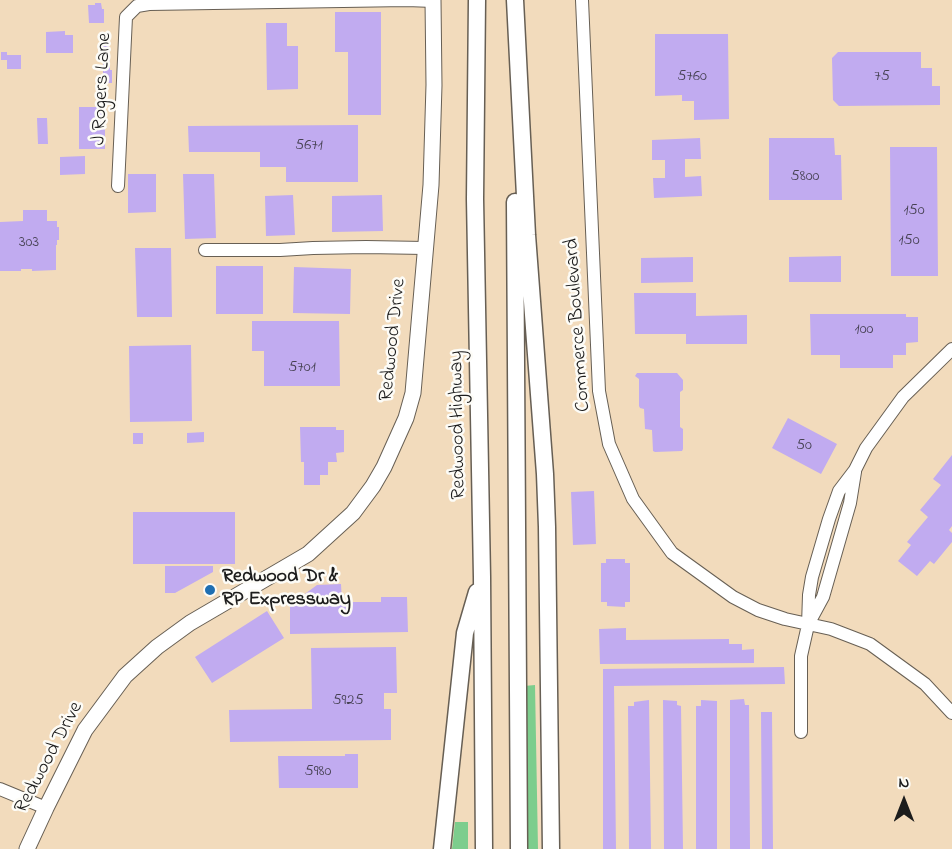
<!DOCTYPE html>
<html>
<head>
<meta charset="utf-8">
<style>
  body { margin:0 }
  #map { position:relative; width:952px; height:849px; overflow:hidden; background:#f2dbbc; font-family:"Indie Flower",sans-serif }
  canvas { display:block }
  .north { position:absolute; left:874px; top:771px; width:60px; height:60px; -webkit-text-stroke:4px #fdfcf7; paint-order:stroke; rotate:0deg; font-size:16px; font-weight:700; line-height:24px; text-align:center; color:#1c1c1c }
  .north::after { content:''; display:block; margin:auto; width:21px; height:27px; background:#1c1c1c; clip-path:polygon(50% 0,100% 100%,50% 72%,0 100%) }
</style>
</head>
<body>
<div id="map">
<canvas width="952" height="849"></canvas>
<div class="north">N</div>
</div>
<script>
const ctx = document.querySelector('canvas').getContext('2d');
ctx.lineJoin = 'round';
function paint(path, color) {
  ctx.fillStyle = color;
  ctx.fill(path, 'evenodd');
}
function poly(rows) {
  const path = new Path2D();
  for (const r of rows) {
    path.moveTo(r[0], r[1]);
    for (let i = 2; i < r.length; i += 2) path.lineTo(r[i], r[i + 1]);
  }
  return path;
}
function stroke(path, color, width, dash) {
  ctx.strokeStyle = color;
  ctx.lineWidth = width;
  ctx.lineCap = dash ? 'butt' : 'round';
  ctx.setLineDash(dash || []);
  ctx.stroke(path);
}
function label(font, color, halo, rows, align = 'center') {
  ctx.font = font + ' "Indie Flower",sans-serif';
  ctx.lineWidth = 5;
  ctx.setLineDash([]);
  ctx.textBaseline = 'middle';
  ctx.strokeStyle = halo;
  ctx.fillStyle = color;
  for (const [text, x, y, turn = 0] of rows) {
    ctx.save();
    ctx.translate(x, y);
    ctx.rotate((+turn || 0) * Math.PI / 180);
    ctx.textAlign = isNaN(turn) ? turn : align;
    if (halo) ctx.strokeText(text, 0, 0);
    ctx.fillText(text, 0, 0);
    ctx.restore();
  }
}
const green = poly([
  [535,685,538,849,526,849,524,686],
  [455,822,468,822,468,849,452,849]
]);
const building = poly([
  [95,3,101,3,102,9,104,9,104,23,89,23,88,5,95,5],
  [335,12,381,12,381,115,348,115,348,52,335,52],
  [266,23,287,23,287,46,298,46,298,89,267,90],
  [65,31,65,35,73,35,73,53,46,53,46,32],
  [655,34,728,34,729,119,694,120,694,101,682,101,682,95,655,96],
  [103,46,109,46,110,70,112,70,112,83,103,83],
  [1,52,7,52,7,55,21,55,21,69,7,69,7,60,1,60],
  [838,52,921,52,921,68,932,68,932,86,940,86,940,105,839,106,833,100,832,58],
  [79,107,105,107,105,149,79,149],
  [37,118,47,118,48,144,38,144],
  [358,125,358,182,286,182,286,167,260,167,260,152,189,152,188,126],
  [700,138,701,159,685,159,685,177,701,176,702,196,654,198,653,178,665,178,665,160,652,160,652,140],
  [769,138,834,138,835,155,841,155,842,200,769,200],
  [890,147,937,147,938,276,891,276],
  [85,156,85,174,60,175,60,157],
  [128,174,156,174,156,212,128,213],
  [183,174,214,174,216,238,185,239],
  [293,195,295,235,266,236,265,196],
  [382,195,383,231,332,232,332,196],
  [23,210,47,210,47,221,57,221,57,227,59,227,59,240,57,240,57,245,56,245,56,270,32,271,32,269,21,269,21,271,0,271,0,222,23,221],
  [135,248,171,248,172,317,137,317],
  [841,256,841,282,789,282,789,257],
  [693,257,693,282,641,283,641,258],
  [216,266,263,266,263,314,216,314],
  [294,267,351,269,350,314,293,313],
  [634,293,696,293,696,316,747,315,747,344,686,344,686,334,635,334],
  [810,314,906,314,906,317,918,317,918,342,906,343,906,355,893,355,893,368,840,368,840,355,811,355],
  [252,321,339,321,340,386,264,386,264,351,252,351],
  [191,345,192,421,130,422,129,346],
  [637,373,677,373,683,380,683,390,680,392,680,427,683,429,683,449,682,451,655,452,653,451,652,430,645,429,644,409,640,408,639,406,639,379,635,376],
  [788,418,837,444,821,474,772,448],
  [300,427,336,427,336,430,344,430,344,452,336,453,337,462,328,462,328,475,320,475,320,485,304,485,304,462,301,462],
  [204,432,204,442,187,443,187,433],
  [133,433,143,433,143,444,133,444],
  [952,455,952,526,949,530,952,533,952,542,934,564,930,561,917,576,898,561,911,545,907,542,928,517,920,510,941,485,933,479],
  [594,491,596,544,573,545,571,492],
  [133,512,235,512,235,564,133,564],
  [606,559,625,559,625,563,630,563,630,602,625,602,625,607,607,606,607,602,601,602,601,563,606,563],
  [165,566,213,566,213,572,175,593,165,593],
  [341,584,342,602,381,602,381,597,407,597,408,632,290,634,290,605,317,585],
  [267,611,284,638,212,683,195,657],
  [626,628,626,640,729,639,729,644,742,644,742,650,754,649,754,663,600,664,599,629],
  [396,647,397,693,384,693,384,709,391,709,391,740,230,742,229,710,312,709,311,648],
  [784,667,785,684,614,686,616,849,603,849,603,669],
  [744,699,745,705,749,705,750,849,730,849,730,700],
  [649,700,651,849,629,849,628,706,634,706,634,702],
  [663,700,677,701,677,705,681,706,683,849,664,849],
  [701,700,717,701,717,849,696,849,696,706,701,706],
  [761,712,772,712,773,849,762,849],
  [345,754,358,754,358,788,279,788,278,756,345,756]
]);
const minor = poly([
  [582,0,599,391,609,444,633,499,672,553,733,597,758,610,785,619,831,629,870,644,925,684,952,713],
  [118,186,126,17,137,6,149,4,407,0,433,1],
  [205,250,280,250,313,248,366,247,425,248],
  [810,621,823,597,850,503,855,472],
  [801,732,801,656,808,625,809,595,812,577,829,519,839,491,855,470,866,448,903,397,952,349],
  [0,789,46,808]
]);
const major = poly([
  [27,849,46,808,85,730,125,676,157,647,190,623,308,554,353,513,373,486,384,467,406,418,413,393,431,185,434,85,433,0]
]);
const highway = poly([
  [477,0,475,199,482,577,484,849],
  [515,0,527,235,545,474,547,527,551,849],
  [515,202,519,849],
  [442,849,465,633,477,592]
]);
const markers = [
  [210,590,6,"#1f6fb2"]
];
const numberNames = [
  ["5760",692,77],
  ["75",882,77],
  ["5671",309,146],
  ["5800",805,177],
  ["150",914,211],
  ["150",909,241],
  ["303",29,243],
  ["100",864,330],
  ["5701",302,368],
  ["50",804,446],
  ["5925",348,701],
  ["5980",318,772]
];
const streetNames = [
  ["J Rogers Lane",103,89,-87],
  ["Commerce Boulevard",579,325,-94],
  ["Redwood Drive",394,340,-84],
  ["Redwood Highway",459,425,-91],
  ["Redwood Drive",50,758,-62]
];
const poiNames = [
  ["Redwood Dr &",222,578],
  ["RP Expressway",222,601]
];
paint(green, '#7dcd8d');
paint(building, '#c1abf0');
stroke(minor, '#675f54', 14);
stroke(major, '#675f54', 17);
stroke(highway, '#675f54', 19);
stroke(minor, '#fff', 12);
stroke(major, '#fff', 15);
stroke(highway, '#fff', 16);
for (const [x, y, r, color] of markers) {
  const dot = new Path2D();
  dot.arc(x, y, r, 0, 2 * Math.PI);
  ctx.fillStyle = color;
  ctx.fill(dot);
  stroke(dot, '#fdfcf7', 2);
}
label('16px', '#454051', null, numberNames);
label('20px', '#1c1c1c', '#fdfcf7', streetNames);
label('bold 20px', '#1c1c1c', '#fdfcf7', poiNames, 'left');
</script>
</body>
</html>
